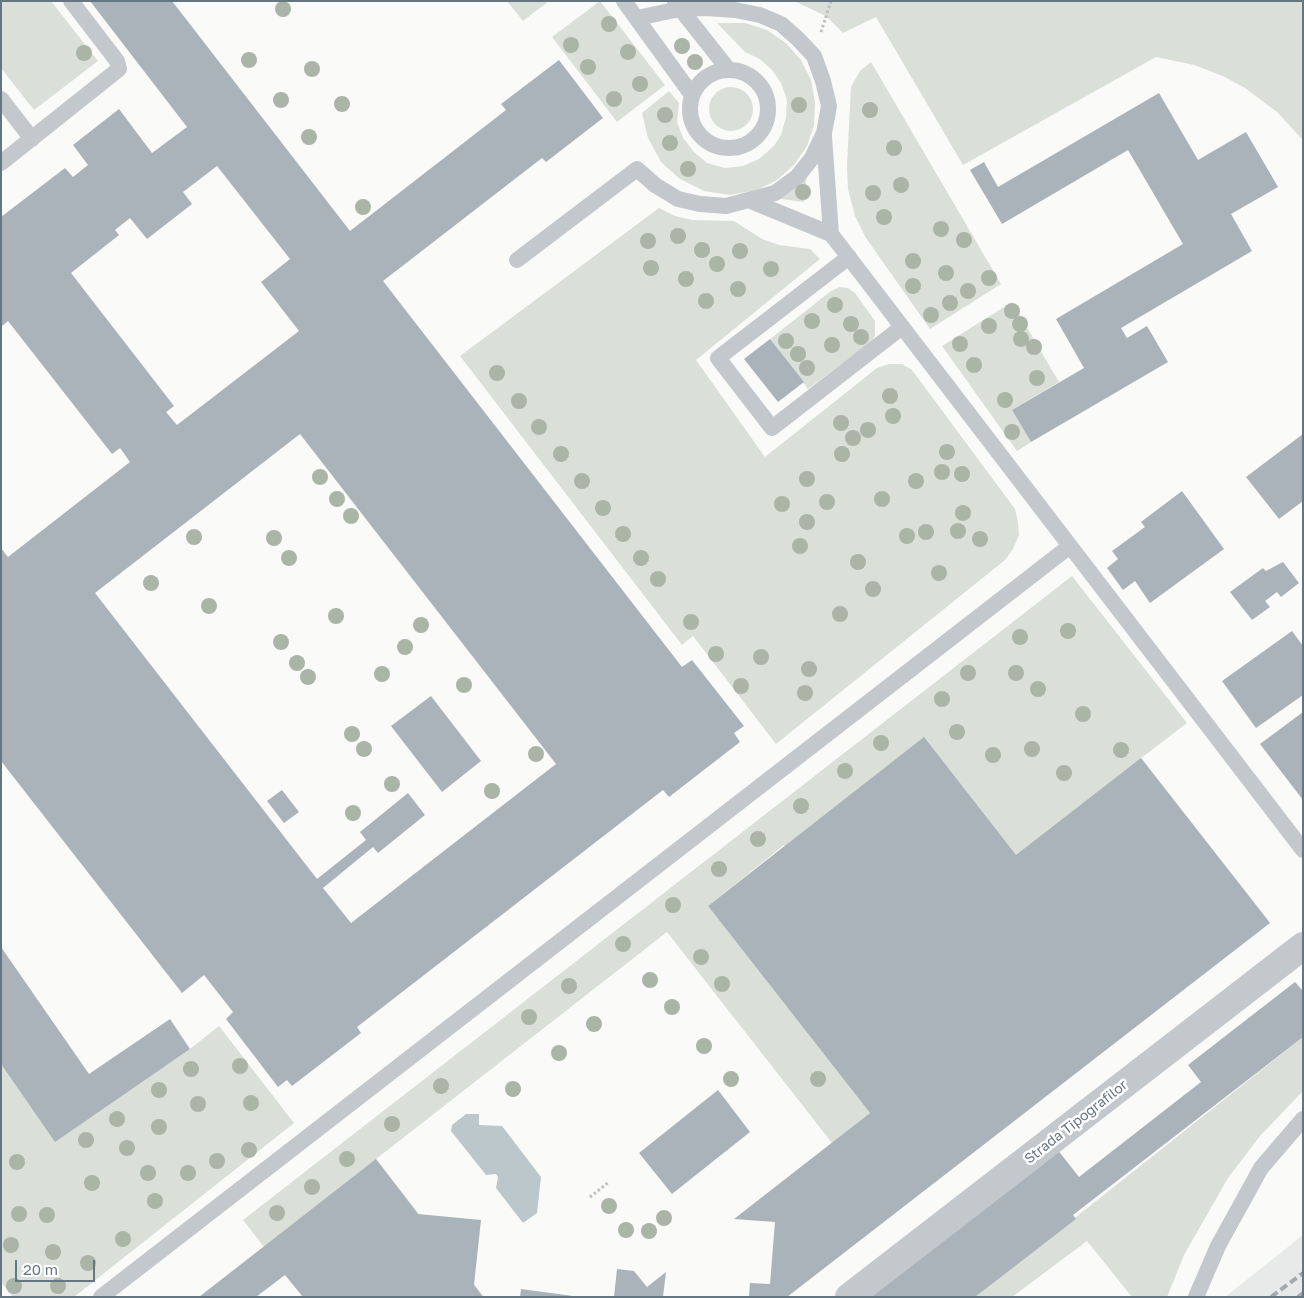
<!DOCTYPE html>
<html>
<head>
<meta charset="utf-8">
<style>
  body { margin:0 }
  #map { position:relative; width:1304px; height:1298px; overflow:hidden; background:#fafaf8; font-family:"Golos Text",sans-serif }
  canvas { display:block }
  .frame { position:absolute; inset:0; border:2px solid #657683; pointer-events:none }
  .scale { position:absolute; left:15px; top:1260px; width:80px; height:22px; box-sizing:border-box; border:2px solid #657683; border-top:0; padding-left:6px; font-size:15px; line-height:18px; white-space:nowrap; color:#657683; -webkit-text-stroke:4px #fff; paint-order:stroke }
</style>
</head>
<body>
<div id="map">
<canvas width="1304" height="1298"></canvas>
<div class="frame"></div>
<div class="scale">20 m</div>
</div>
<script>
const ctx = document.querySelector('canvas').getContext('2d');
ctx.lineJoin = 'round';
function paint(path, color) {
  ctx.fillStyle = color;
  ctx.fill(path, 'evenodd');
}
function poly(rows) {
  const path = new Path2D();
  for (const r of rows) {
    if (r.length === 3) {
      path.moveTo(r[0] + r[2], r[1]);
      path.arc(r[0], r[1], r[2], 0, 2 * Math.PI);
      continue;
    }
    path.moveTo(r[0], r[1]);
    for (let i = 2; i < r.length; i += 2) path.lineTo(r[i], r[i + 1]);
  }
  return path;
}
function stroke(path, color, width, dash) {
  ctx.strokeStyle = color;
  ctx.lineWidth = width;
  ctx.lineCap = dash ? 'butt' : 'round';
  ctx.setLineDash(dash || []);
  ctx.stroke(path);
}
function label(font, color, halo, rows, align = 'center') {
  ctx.font = font + ' "Golos Text",sans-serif';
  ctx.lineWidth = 5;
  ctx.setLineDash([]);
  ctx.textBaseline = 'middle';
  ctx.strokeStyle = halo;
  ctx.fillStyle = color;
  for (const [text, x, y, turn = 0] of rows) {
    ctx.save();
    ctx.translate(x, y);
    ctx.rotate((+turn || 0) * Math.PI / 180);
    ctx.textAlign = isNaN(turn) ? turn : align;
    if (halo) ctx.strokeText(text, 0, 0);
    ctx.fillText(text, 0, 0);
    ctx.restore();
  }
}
const built = poly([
  [1303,1235,1303,1297,1225,1297]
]);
const green = poly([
  [2,1,51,1,98,61,34,110,1,68],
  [507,1,549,1,523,21],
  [600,1,665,85,617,122,552,37],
  [794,1,1303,1,1303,140,1277,112,1245,88,1223,76,1194,65,1156,57,963,165,876,17,843,33,826,16],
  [717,23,745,23,767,30,786,43,801,60,811,80,815,102,814,125,807,146,794,165,777,180,757,190,730,195,704,191,680,179,661,162,648,138,642,113,669,91,679,103,677,122,683,138,694,152,707,163,725,168,743,166,759,159,774,146,781,135,786,117,787,100,781,83,772,70,760,59,745,52],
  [871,62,1001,284,930,329,866,238,855,216,848,189,847,165,851,87,860,71],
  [731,109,22],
  [807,171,804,202,773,198],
  [659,208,675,216,692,220,734,221,762,239,779,245,810,249,820,259,696,360,765,457,877,368,889,364,902,364,912,370,1015,509,1018,522,1019,535,1013,549,1005,560,776,744,693,636,682,645,460,356],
  [840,287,848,288,855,293,875,321,875,336,871,342,808,389,770,339,831,291],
  [1012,302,1059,382,1012,410,1031,442,1017,451,942,346],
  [1072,576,1187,723,1141,758,1270,923,843,920,784,845,708,906,870,1113,832,1143,667,932,376,1159,484,1297,303,1297,243,1220],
  [219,1026,294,1123,74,1297,13,1297,1,1282,1,1064,55,1141,190,1049],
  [1303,1037,1303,1091,1260,1136,1228,1178,1184,1255,1167,1297,1132,1297,1087,1241,1012,1297,975,1297]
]);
const water = poly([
  [466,1114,479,1114,479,1125,502,1126,541,1177,537,1213,523,1223,496,1188,498,1177,496,1174,486,1175,451,1131,452,1125]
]);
const building = poly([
  [90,1,172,1,350,231,506,110,501,104,559,60,603,118,546,162,542,158,383,281,682,667,692,660,744,726,734,733,740,742,669,797,663,790,357,1027,361,1033,292,1086,287,1080,278,1087,226,1019,233,1012,204,975,182,993,1,761,1,548,8,557,130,462,120,448,112,454,8,321,1,327,1,217,65,168,73,177,88,165,73,145,119,109,152,153,187,127],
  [217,166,290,259,261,282,299,331,177,425,166,412,174,406,71,273,119,235,115,230,130,218,147,239,192,204,183,192],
  [300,434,556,764,351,923,323,888,373,847,378,853,425,815,408,793,360,832,366,840,317,879,95,593],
  [1159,93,1198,160,1246,132,1278,187,1231,214,1252,251,1121,328,1127,338,1147,326,1168,362,1031,442,1012,410,1084,368,1056,319,1183,244,1128,150,1002,224,970,170,984,162,998,187],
  [770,339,804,382,778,402,744,359],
  [1303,434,1303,501,1279,519,1246,477],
  [1182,491,1224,549,1150,603,1135,581,1123,590,1107,568,1118,559,1112,551,1145,527,1141,522],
  [1283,562,1299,583,1281,597,1277,592,1265,601,1270,607,1252,620,1230,592,1263,568,1266,571],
  [1292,631,1303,646,1303,695,1256,728,1222,681],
  [431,696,481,761,442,792,391,726],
  [1303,712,1303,800,1260,744],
  [924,737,1016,855,1141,758,1270,923,787,1297,749,1297,750,1283,770,1284,775,1222,734,1219,870,1113,708,906],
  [282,790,299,812,284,823,267,801],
  [1,947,89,1074,170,1019,190,1049,55,1142,1,1064],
  [1295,982,1303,991,1303,1037,1073,1215,1076,1219,975,1297,866,1297,1057,1149,1079,1177,1201,1082,1188,1065],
  [718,1090,750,1132,672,1194,639,1153],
  [376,1159,418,1214,481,1220,474,1285,483,1297,303,1297,285,1275,256,1297,199,1297],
  [617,1269,634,1271,647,1287,666,1272,663,1297,614,1297],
  [521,1289,573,1296,573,1297,520,1297]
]);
const path = poly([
  [821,32,831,1],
  [590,1197,609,1182]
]);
const service = poly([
  [624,1,692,95],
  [675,2,728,69],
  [729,109,39],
  [1,99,32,139],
  [824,136,831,234],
  [1,163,119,69,117,61,71,1],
  [751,201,831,234,1303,850],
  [849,257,718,358,772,428,902,327],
  [517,260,637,169,655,185,678,199,700,204,726,206,775,193,797,177,812,158,824,133,829,106,823,81,814,56,798,39,781,24,760,15,735,10,706,8,680,9,637,18],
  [101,1297,1070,546],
  [1196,1297,1218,1246,1261,1168,1303,1119]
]);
const tertiary = poly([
  [849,1297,1303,946]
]);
const rail = poly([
  [1271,1297,1303,1273],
  [1298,1297,1303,1293]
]);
const trees = [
  [283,9],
  [609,24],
  [571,45],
  [682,46],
  [628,52],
  [84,53],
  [249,60],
  [695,62],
  [588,67],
  [312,69],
  [640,84],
  [614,99],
  [281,100],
  [342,104],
  [799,105],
  [870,110],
  [665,115],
  [309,137],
  [670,143],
  [894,148],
  [688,169],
  [901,185],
  [803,192],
  [873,193],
  [363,207],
  [884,217],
  [941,229],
  [678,236],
  [964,240],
  [648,241],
  [702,250],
  [740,251],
  [913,261],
  [717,264],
  [651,268],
  [771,269],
  [946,273],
  [989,278],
  [686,279],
  [913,286],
  [738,289],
  [968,291],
  [706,301],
  [950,303],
  [835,305],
  [1012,311],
  [931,315],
  [812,321],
  [851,324],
  [1020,324],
  [989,326],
  [861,337],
  [1021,339],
  [786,341],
  [960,344],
  [832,345],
  [1034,347],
  [798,354],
  [974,365],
  [807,368],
  [497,373],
  [1037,378],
  [890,396],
  [1005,400],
  [519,401],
  [893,416],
  [841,423],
  [539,427],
  [868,430],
  [1012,432],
  [853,438],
  [947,452],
  [561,454],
  [842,454],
  [942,472],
  [962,474],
  [320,477],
  [807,479],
  [582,481],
  [916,481],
  [337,499],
  [882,499],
  [827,502],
  [782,504],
  [603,508],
  [963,513],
  [351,516],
  [807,522],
  [958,531],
  [926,532],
  [623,534],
  [907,536],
  [194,537],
  [274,538],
  [980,539],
  [800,546],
  [289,558],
  [641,558],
  [858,562],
  [939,573],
  [658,579],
  [151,583],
  [873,589],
  [209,606],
  [840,614],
  [336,616],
  [691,622],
  [421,625],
  [1068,631],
  [1020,637],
  [281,642],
  [405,647],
  [716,654],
  [761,657],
  [297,663],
  [809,669],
  [968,673],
  [1016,673],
  [382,674],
  [308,677],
  [464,685],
  [741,686],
  [1038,689],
  [805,693],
  [942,699],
  [1083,714],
  [957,732],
  [352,734],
  [881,743],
  [364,749],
  [1032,749],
  [1121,750],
  [536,754],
  [993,755],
  [845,771],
  [1064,773],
  [392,784],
  [492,791],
  [801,806],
  [353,813],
  [758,839],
  [719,869],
  [673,905],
  [623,944],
  [701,957],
  [650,980],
  [722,984],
  [569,986],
  [672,1007],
  [529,1017],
  [594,1024],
  [704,1046],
  [559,1053],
  [240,1066],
  [191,1069],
  [731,1079],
  [818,1079],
  [441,1086],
  [513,1089],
  [159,1090],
  [251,1103],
  [198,1104],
  [117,1119],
  [392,1124],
  [159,1127],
  [86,1140],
  [127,1148],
  [249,1150],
  [347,1159],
  [217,1161],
  [17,1162],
  [148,1173],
  [188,1173],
  [92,1183],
  [312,1187],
  [155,1201],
  [609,1206],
  [277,1213],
  [19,1214],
  [47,1215],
  [664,1218],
  [626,1230],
  [649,1231],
  [123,1239],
  [11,1245],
  [53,1252],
  [88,1263],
  [14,1286],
  [58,1286]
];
const streetNames = [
  ["Strada Tipografilor",1076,1122,-38]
];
paint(built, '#e8e9e9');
paint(green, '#dadfd7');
paint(water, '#bbc7cb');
paint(building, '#aab3b9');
stroke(path, '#bbbfc2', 3, [2.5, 2.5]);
stroke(service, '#c3c8cc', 16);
stroke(tertiary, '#c3c8cc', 28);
stroke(rail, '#a2aab0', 4, [8, 4]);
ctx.fillStyle = '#aab4a7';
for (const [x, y] of trees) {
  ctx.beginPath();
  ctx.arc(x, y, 8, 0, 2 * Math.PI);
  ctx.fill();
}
label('14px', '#657683', '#fff', streetNames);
</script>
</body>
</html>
